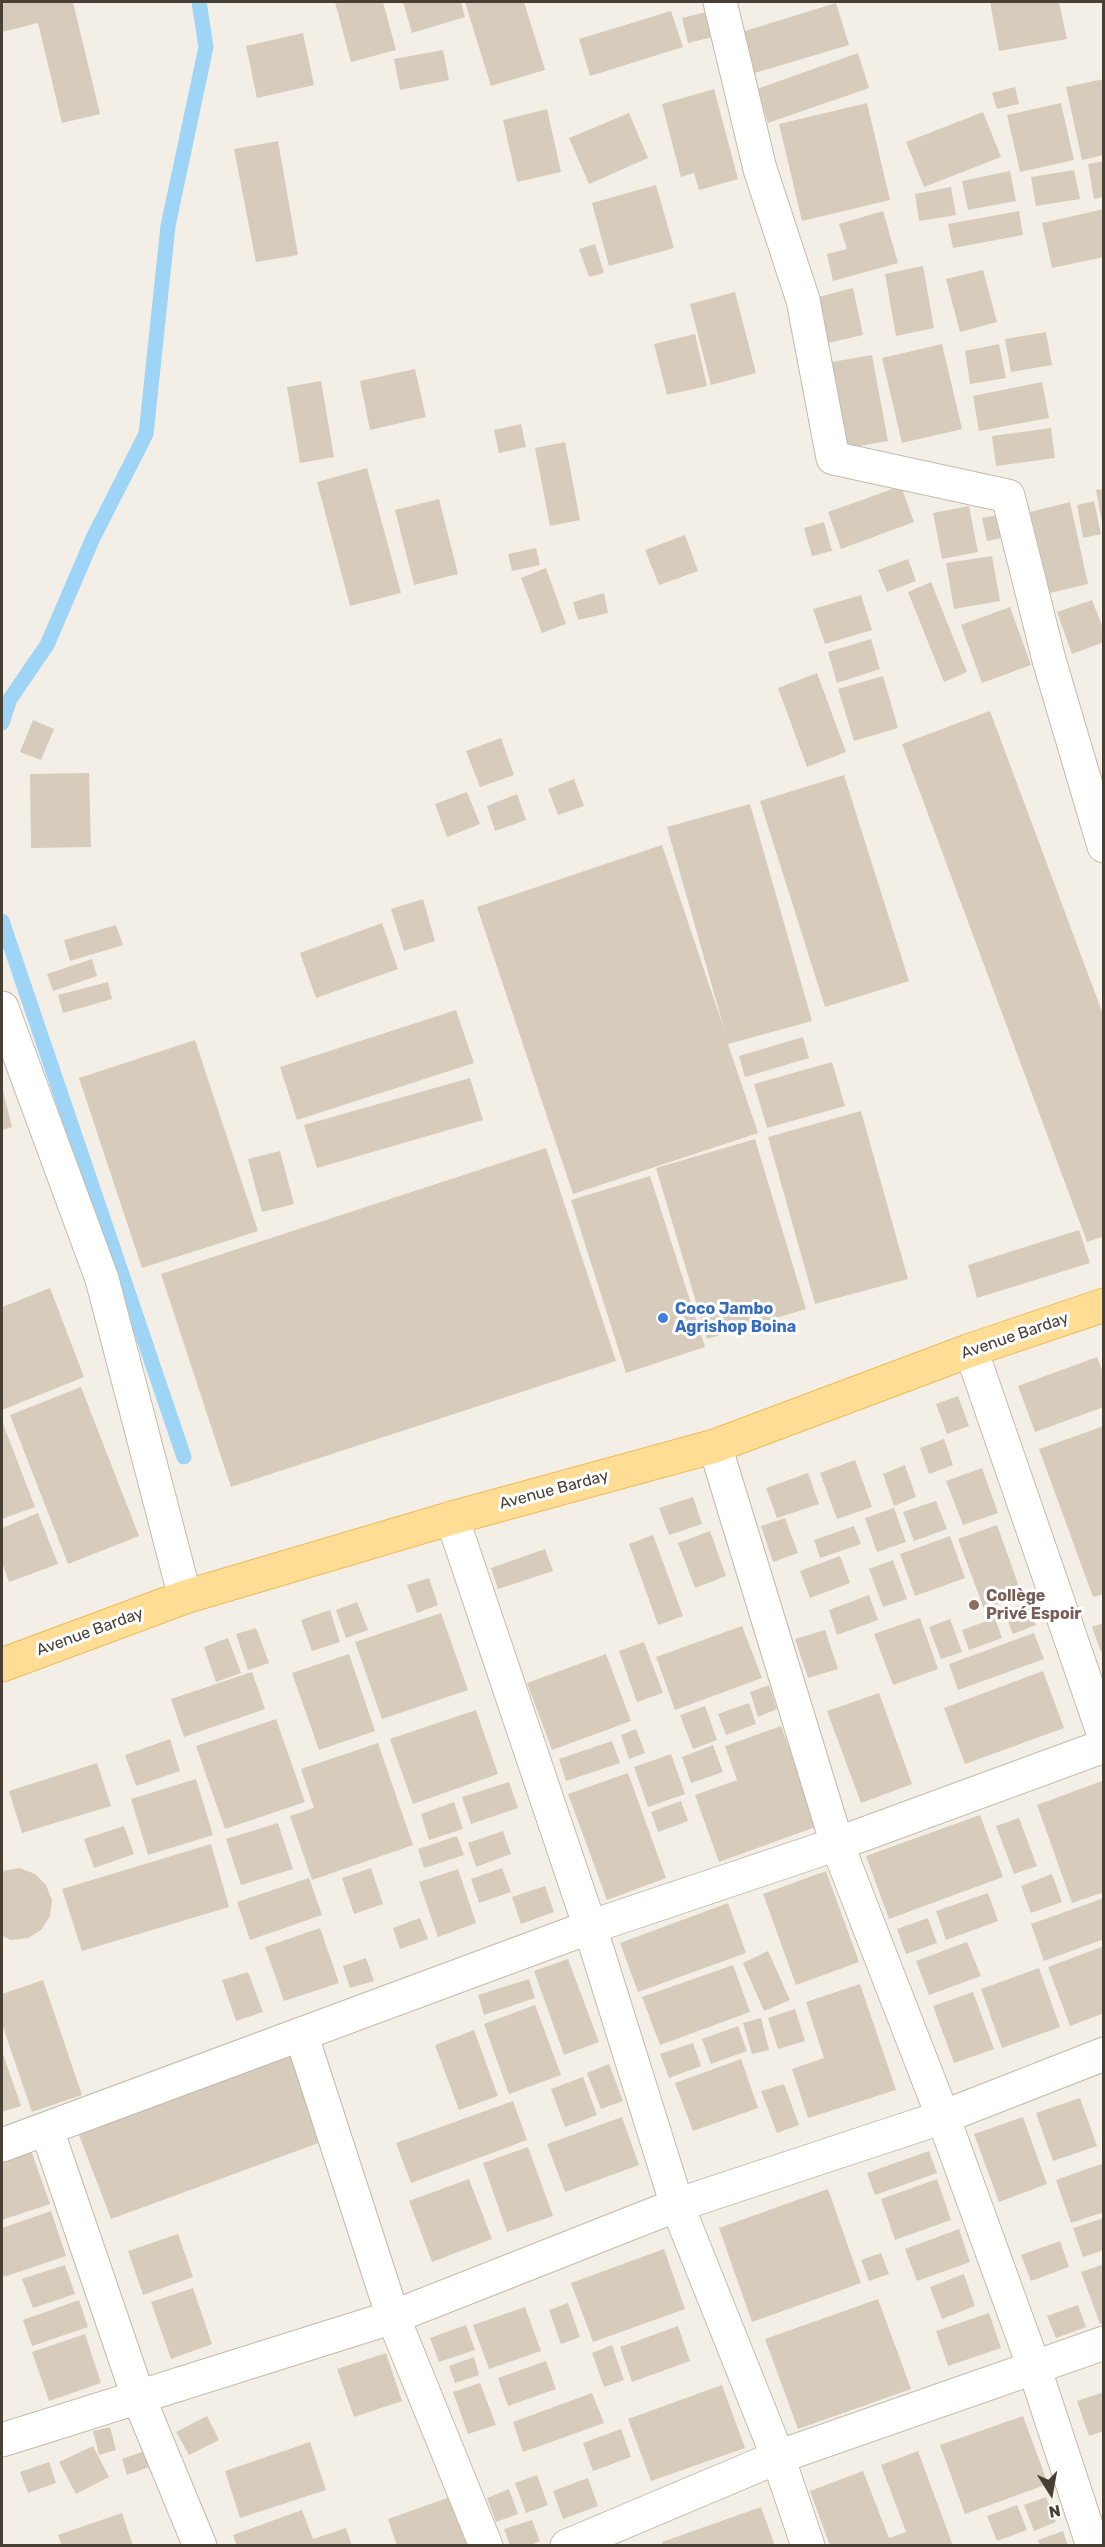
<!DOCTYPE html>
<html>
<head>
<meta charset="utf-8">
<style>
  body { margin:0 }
  #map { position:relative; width:1105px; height:2547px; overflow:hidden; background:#f4efe6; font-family:Rubik,sans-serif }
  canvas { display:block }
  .frame { position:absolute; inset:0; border:3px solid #484035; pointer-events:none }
  .north { position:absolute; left:1021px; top:2463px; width:60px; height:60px; -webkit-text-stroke:4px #fff; paint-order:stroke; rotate:169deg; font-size:16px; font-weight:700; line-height:24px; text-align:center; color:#484035 }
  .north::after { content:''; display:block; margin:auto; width:21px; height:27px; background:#484035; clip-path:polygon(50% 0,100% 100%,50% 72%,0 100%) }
</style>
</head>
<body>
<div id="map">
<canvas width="1105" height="2547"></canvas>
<div class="frame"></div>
<div class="north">N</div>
</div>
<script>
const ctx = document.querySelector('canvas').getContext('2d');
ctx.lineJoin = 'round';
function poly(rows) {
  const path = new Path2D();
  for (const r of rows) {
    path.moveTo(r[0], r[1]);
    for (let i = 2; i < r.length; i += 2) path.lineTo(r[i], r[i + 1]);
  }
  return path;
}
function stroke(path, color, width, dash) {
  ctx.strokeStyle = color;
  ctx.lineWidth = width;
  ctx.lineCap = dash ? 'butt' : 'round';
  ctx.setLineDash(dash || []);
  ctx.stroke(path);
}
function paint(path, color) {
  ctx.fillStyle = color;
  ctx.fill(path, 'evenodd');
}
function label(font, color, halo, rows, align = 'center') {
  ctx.font = font + ' Rubik,sans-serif';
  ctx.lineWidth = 6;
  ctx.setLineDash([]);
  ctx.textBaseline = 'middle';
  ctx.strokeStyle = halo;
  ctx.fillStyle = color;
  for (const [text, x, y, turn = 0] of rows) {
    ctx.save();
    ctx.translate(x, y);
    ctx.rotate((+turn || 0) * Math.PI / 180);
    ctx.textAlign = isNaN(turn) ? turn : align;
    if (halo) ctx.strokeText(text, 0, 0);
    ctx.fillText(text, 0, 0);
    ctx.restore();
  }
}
const stream = poly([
  [2,723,10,699,47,645,93,538,146,434,168,226,206,47,199,2],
  [2,921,184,1457]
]);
const building = poly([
  [2,2,73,2,100,114,62,123,38,23,2,32],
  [335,2,383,2,396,50,351,62],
  [403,2,461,2,465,17,412,33],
  [465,2,524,2,545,70,491,86],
  [990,2,1059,2,1067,39,999,51],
  [836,3,849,45,748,75,735,34],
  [671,11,683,47,590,76,579,39],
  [710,11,717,36,688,43,682,18],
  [303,33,314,85,257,98,246,46],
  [443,50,449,80,400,90,394,59],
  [858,53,869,88,768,123,757,89],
  [1104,79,1104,155,1082,160,1066,87],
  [1015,87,1019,104,997,109,992,93],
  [714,89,738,179,699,190,694,173,681,177,662,104],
  [867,103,890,200,802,221,779,124],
  [1061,103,1074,160,1020,172,1007,115],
  [547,109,561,172,517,182,503,120],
  [983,112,1001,157,924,187,906,142],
  [629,113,648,158,589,184,569,138],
  [278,141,298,255,256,262,234,149],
  [1104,161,1104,197,1094,199,1088,164],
  [1074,170,1080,199,1036,206,1031,177],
  [1010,171,1016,201,968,210,962,181],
  [656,185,674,248,609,266,592,203],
  [951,187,956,215,919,221,915,194],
  [1104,209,1104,257,1052,268,1042,223],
  [883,211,898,263,833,281,827,254,847,249,839,224],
  [1019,211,1023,235,953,248,948,224],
  [595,244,604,273,589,277,579,249],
  [923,266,934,328,896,336,885,274],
  [983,270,997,322,960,332,946,279],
  [853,288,863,335,824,344,814,298],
  [735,292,756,373,711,385,690,304],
  [1046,332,1052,365,1011,372,1005,339],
  [695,334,707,386,667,395,654,344],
  [942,344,962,429,902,443,882,358],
  [999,344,1006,378,970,384,965,351],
  [872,355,888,441,847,448,832,362],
  [415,369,426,417,370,430,360,381],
  [321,381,334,457,300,463,287,387],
  [1042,382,1049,418,979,431,973,396],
  [521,424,526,447,499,453,494,430],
  [1051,428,1055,458,996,466,992,436],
  [565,442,580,520,550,526,535,448],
  [367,468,401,593,350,606,317,482],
  [901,486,914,522,841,549,828,512],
  [1104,489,1104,521,1102,522,1096,490],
  [439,499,458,574,414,585,395,510],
  [1094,501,1101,534,1083,538,1077,505],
  [1070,502,1088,584,1050,593,1030,512],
  [969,506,978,552,942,559,933,513],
  [1007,513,1012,536,987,541,982,518],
  [824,522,832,551,812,556,804,528],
  [685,535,698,571,659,585,645,550],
  [536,548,540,565,512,571,508,554],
  [992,556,1000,601,954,609,946,563],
  [908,559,916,581,887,592,878,570],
  [546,568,566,624,542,633,521,578],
  [931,582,967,672,944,682,908,592],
  [604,593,608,613,578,620,573,602],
  [861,595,872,630,825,644,813,609],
  [1092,600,1104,631,1104,642,1072,654,1057,612],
  [1010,607,1031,665,982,683,961,625],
  [871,639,880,669,837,683,828,652],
  [817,673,846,752,807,767,778,688],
  [883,676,898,728,854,741,838,689],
  [990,711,1104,1017,1104,1236,1087,1242,902,744],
  [33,720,54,729,41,760,20,752],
  [501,738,514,775,480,787,466,751],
  [89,773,91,847,31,848,30,774],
  [844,775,909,981,825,1007,760,801],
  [574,779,584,806,558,815,548,789],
  [467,792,480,824,447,837,435,804],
  [517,794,526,820,495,831,487,806],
  [750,804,812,1021,728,1044,758,1133,573,1194,477,907,662,845,725,1032,667,827],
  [423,899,435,941,404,951,391,909],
  [382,923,398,969,316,998,300,953],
  [116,925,123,945,70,961,64,940],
  [92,959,97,976,53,991,47,974],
  [108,982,112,999,63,1013,58,995],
  [456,1010,474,1063,297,1120,280,1067],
  [803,1037,809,1058,745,1077,739,1056],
  [195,1040,258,1231,142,1268,79,1078],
  [832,1062,845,1106,767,1128,754,1084],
  [470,1078,483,1120,317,1168,304,1125],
  [2,1087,12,1127,2,1130],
  [861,1111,908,1279,815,1304,768,1137],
  [755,1139,806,1309,707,1339,656,1168],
  [546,1148,616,1361,231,1487,161,1274],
  [280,1151,294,1204,262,1212,248,1159],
  [650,1176,705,1347,626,1373,571,1200],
  [1079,1230,1090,1263,977,1298,968,1265],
  [50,1288,84,1377,2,1410,2,1307],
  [1097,1357,1104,1375,1104,1407,1035,1432,1018,1386],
  [81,1387,139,1536,68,1564,10,1415],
  [958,1396,969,1426,947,1434,936,1404],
  [2,1421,35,1507,2,1519],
  [1104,1426,1104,1594,1093,1597,1039,1449],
  [944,1439,953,1465,929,1474,920,1448],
  [855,1460,872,1507,837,1519,820,1473],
  [905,1465,916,1497,894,1506,883,1474],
  [982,1468,998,1513,963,1525,946,1481],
  [808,1473,819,1504,777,1518,766,1488],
  [693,1497,702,1524,669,1535,659,1508],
  [936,1501,947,1529,914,1541,903,1512],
  [894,1508,906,1542,877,1552,865,1518],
  [38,1513,58,1564,9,1582,2,1562,2,1528],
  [785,1518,798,1553,773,1562,761,1526],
  [997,1525,1022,1595,984,1609,958,1539],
  [854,1526,861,1544,820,1558,814,1540],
  [710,1531,726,1576,695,1588,678,1543],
  [653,1535,683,1616,658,1625,629,1544],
  [950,1536,965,1578,915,1596,900,1554],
  [545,1549,553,1571,498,1589,491,1568],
  [840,1556,850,1583,810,1598,800,1571],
  [893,1560,907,1599,883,1607,869,1569],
  [429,1578,438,1605,417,1613,407,1585],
  [869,1595,878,1620,837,1635,829,1610],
  [357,1602,368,1630,346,1638,336,1610],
  [1028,1603,1036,1625,1013,1634,1004,1611],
  [330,1610,340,1642,312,1651,301,1620],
  [441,1613,468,1690,382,1719,355,1642],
  [920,1618,938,1669,893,1685,874,1634],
  [995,1618,1002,1638,969,1650,962,1630],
  [950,1619,962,1652,941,1659,929,1627],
  [1104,1623,1104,1651,1101,1652,1092,1627],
  [742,1626,762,1678,675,1710,656,1657],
  [256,1628,269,1663,248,1670,236,1634],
  [825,1630,838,1669,808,1678,795,1639],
  [1034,1633,1044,1659,958,1690,949,1664],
  [228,1638,241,1673,216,1682,204,1647],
  [644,1642,663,1693,637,1702,619,1651],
  [349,1654,375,1731,319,1750,292,1673],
  [606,1654,631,1721,552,1750,527,1683],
  [1043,1671,1064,1728,965,1764,944,1708],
  [252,1672,265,1709,184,1737,171,1699],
  [769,1685,777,1709,758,1717,750,1692],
  [879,1693,912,1784,861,1803,827,1711],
  [749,1703,756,1724,726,1735,718,1714],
  [705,1706,717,1740,693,1749,680,1715],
  [476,1710,498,1774,413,1804,390,1739],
  [276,1719,305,1802,225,1829,196,1746],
  [781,1726,818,1826,719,1862,695,1795,737,1780,725,1746],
  [636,1729,645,1753,629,1759,621,1735],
  [170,1739,180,1771,136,1786,125,1755],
  [612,1741,620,1763,566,1781,559,1759],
  [378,1743,413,1845,312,1880,290,1816,314,1808,301,1769],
  [713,1745,723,1772,691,1783,682,1757],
  [671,1754,685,1794,648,1807,634,1767],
  [97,1763,111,1806,22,1833,9,1791],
  [628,1773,666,1878,607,1900,568,1794],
  [196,1779,213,1835,148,1855,131,1799],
  [1102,1781,1104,1892,1072,1903,1037,1805],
  [509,1782,518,1808,471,1824,462,1797],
  [681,1801,688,1821,658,1832,651,1812],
  [454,1802,463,1829,429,1840,421,1814],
  [980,1815,1003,1877,889,1919,866,1856],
  [1019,1818,1037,1866,1014,1874,996,1826],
  [278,1823,293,1869,241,1885,226,1839],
  [124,1826,134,1854,94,1868,84,1839],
  [503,1831,511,1854,476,1867,468,1843],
  [457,1836,464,1855,424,1868,418,1849],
  [211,1844,229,1907,82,1951,62,1889],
  [20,1868,35,1874,46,1885,52,1900,50,1916,41,1930,28,1938,11,1940,2,1936,2,1871],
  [371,1868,383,1904,354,1914,342,1878],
  [502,1868,511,1892,479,1903,471,1879],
  [458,1869,476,1923,438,1937,419,1882],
  [826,1871,859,1962,796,1985,763,1894],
  [1052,1874,1062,1902,1031,1913,1021,1886],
  [309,1878,322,1915,250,1940,237,1902],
  [545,1886,554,1912,521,1924,512,1897],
  [988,1893,998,1921,946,1940,936,1911],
  [1104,1898,1104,1939,1044,1961,1031,1924],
  [728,1903,746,1953,638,1992,620,1943],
  [420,1918,428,1939,400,1949,393,1928],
  [928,1918,937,1943,906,1954,897,1929],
  [320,1928,339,1983,284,2001,265,1947],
  [967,1942,981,1976,929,1995,916,1961],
  [1104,1946,1104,2013,1070,2026,1048,1967],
  [768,1951,790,2000,764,2011,743,1963],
  [366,1958,374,1981,350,1988,343,1966],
  [568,1959,599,2042,564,2055,534,1971],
  [733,1965,750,2012,660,2045,642,1997],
  [1039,1968,1060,2027,1002,2048,981,1989],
  [248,1972,263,2012,236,2021,222,1980],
  [529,1979,535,1998,484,2015,478,1995],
  [43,1980,82,2095,32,2112,2,2024,2,1994],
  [860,1984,896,2090,808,2118,792,2069,824,2058,806,2002],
  [973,1992,994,2049,954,2063,933,2006],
  [535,2005,561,2075,509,2094,484,2024],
  [795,2009,805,2041,778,2049,768,2018],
  [761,2018,769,2050,752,2054,743,2023],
  [738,2026,747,2051,711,2064,702,2039],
  [474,2030,498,2096,459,2110,435,2045],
  [693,2043,701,2066,669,2078,660,2054],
  [289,2049,324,2141,111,2219,76,2127],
  [2,2051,21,2106,2,2112],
  [741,2059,758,2108,693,2131,675,2083],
  [609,2064,623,2101,601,2109,587,2073],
  [583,2077,597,2115,565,2127,551,2089],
  [784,2084,799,2125,777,2133,761,2091],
  [1080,2098,1097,2146,1053,2161,1036,2113],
  [513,2101,527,2140,411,2183,396,2143],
  [622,2117,639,2165,565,2192,547,2144],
  [1023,2117,1047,2184,999,2202,974,2134],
  [528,2147,553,2216,507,2232,483,2163],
  [31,2150,50,2204,2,2220,2,2160],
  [929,2151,937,2173,875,2195,867,2173],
  [1104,2163,1104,2212,1071,2223,1056,2180],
  [469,2179,492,2239,432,2262,409,2201],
  [937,2179,951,2220,895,2240,881,2199],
  [828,2189,861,2283,752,2322,719,2228],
  [51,2211,66,2256,4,2277,2,2269,2,2228],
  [1104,2218,1104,2250,1083,2257,1073,2228],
  [959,2229,970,2262,917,2281,905,2249],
  [178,2234,193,2277,143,2295,128,2251],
  [1060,2241,1069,2267,1031,2281,1021,2255],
  [664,2249,685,2309,593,2342,571,2283],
  [881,2253,889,2274,869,2281,861,2260],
  [1104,2264,1104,2323,1100,2324,1081,2272],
  [65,2265,75,2294,33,2308,22,2279],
  [964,2274,975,2306,942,2319,930,2287],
  [193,2288,212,2344,171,2359,151,2302],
  [878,2299,911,2389,798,2429,765,2339],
  [79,2300,88,2327,32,2346,23,2320],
  [568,2303,580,2337,561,2344,549,2310],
  [1078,2305,1086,2327,1056,2338,1047,2316],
  [525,2307,541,2351,489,2369,473,2325],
  [989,2313,1001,2348,948,2366,936,2331],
  [466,2325,475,2350,439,2362,430,2338],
  [678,2326,690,2361,632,2382,620,2347],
  [85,2334,101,2383,49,2401,32,2352],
  [612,2345,624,2380,604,2387,592,2353],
  [386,2353,402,2401,354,2417,337,2369],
  [474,2357,479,2375,455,2383,449,2366],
  [546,2361,556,2389,508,2406,498,2378],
  [480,2383,496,2425,468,2434,453,2392],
  [722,2385,745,2448,651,2481,628,2419],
  [1104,2392,1104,2431,1089,2436,1077,2401],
  [592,2393,604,2423,523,2452,513,2422],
  [207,2416,219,2440,189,2455,176,2432],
  [1023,2416,1048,2484,965,2514,940,2445],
  [110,2427,116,2450,99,2455,93,2431],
  [621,2429,631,2457,593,2471,583,2443],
  [310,2442,326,2490,240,2518,225,2471],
  [93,2446,109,2477,76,2494,59,2462],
  [150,2449,155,2465,127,2475,122,2459],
  [918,2451,953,2546,830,2546,810,2491,863,2471,889,2538,906,2532,881,2465],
  [49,2462,56,2483,28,2493,20,2472],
  [537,2475,548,2505,526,2513,515,2483],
  [588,2478,598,2506,563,2519,553,2491],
  [509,2489,518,2514,496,2522,487,2498],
  [450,2497,467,2546,397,2546,388,2519],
  [1046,2497,1056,2522,1034,2531,1024,2505],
  [1017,2505,1027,2530,997,2541,987,2516],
  [761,2507,775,2546,664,2546,662,2542],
  [302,2510,313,2539,346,2528,352,2546,237,2546,233,2535],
  [122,2513,133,2546,62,2546,58,2535],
  [532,2520,540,2541,529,2546,510,2546,504,2529],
  [1063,2531,1068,2546,1040,2546,1038,2540]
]);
const minor = poly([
  [720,2,760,169,803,300,833,458,1008,496,1049,660,1104,846],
  [2,1008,102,1279,185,1597],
  [971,1350,1104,1735],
  [715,1446,837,1844,943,2117,1034,2367,1093,2546],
  [452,1518,590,1927,677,2205,778,2457,808,2546],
  [301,2034,393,2317,486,2546],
  [47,2130,138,2396,200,2546],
  [2,2145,590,1927,837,1844,1104,1746],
  [2,2440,393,2317,677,2205,943,2117,1104,2054],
  [567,2546,778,2457,1104,2343]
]);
const major = poly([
  [2,1665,185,1597,452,1518,715,1446,971,1350,1104,1305]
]);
const markers = [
  [663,1318,6,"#3f7fe0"],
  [974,1605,6,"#8d6e63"]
];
const shopNames = [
  ["Coco Jambo",675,1309],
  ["Agrishop Boina",675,1327]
];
const streetNames = [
  ["Avenue Barday",1015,1336,-19],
  ["Avenue Barday",554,1490,-15],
  ["Avenue Barday",90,1632,-20]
];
const educationNames = [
  ["Collège",986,1596],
  ["Privé Espoir",986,1614]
];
stroke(stream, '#9ed5f6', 15);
paint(building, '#d7cbbb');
stroke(minor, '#c3baab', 35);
stroke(major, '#edbc5c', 35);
stroke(minor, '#fff', 33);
stroke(major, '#ffdd94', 33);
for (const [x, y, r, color] of markers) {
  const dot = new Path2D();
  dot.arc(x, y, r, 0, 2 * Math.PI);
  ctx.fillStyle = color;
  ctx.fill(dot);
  stroke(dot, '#fff', 2);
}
label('bold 16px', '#366cbe', '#fff', shopNames, 'left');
label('16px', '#484035', '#fff', streetNames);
label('bold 16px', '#785e54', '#fff', educationNames, 'left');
</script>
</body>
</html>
